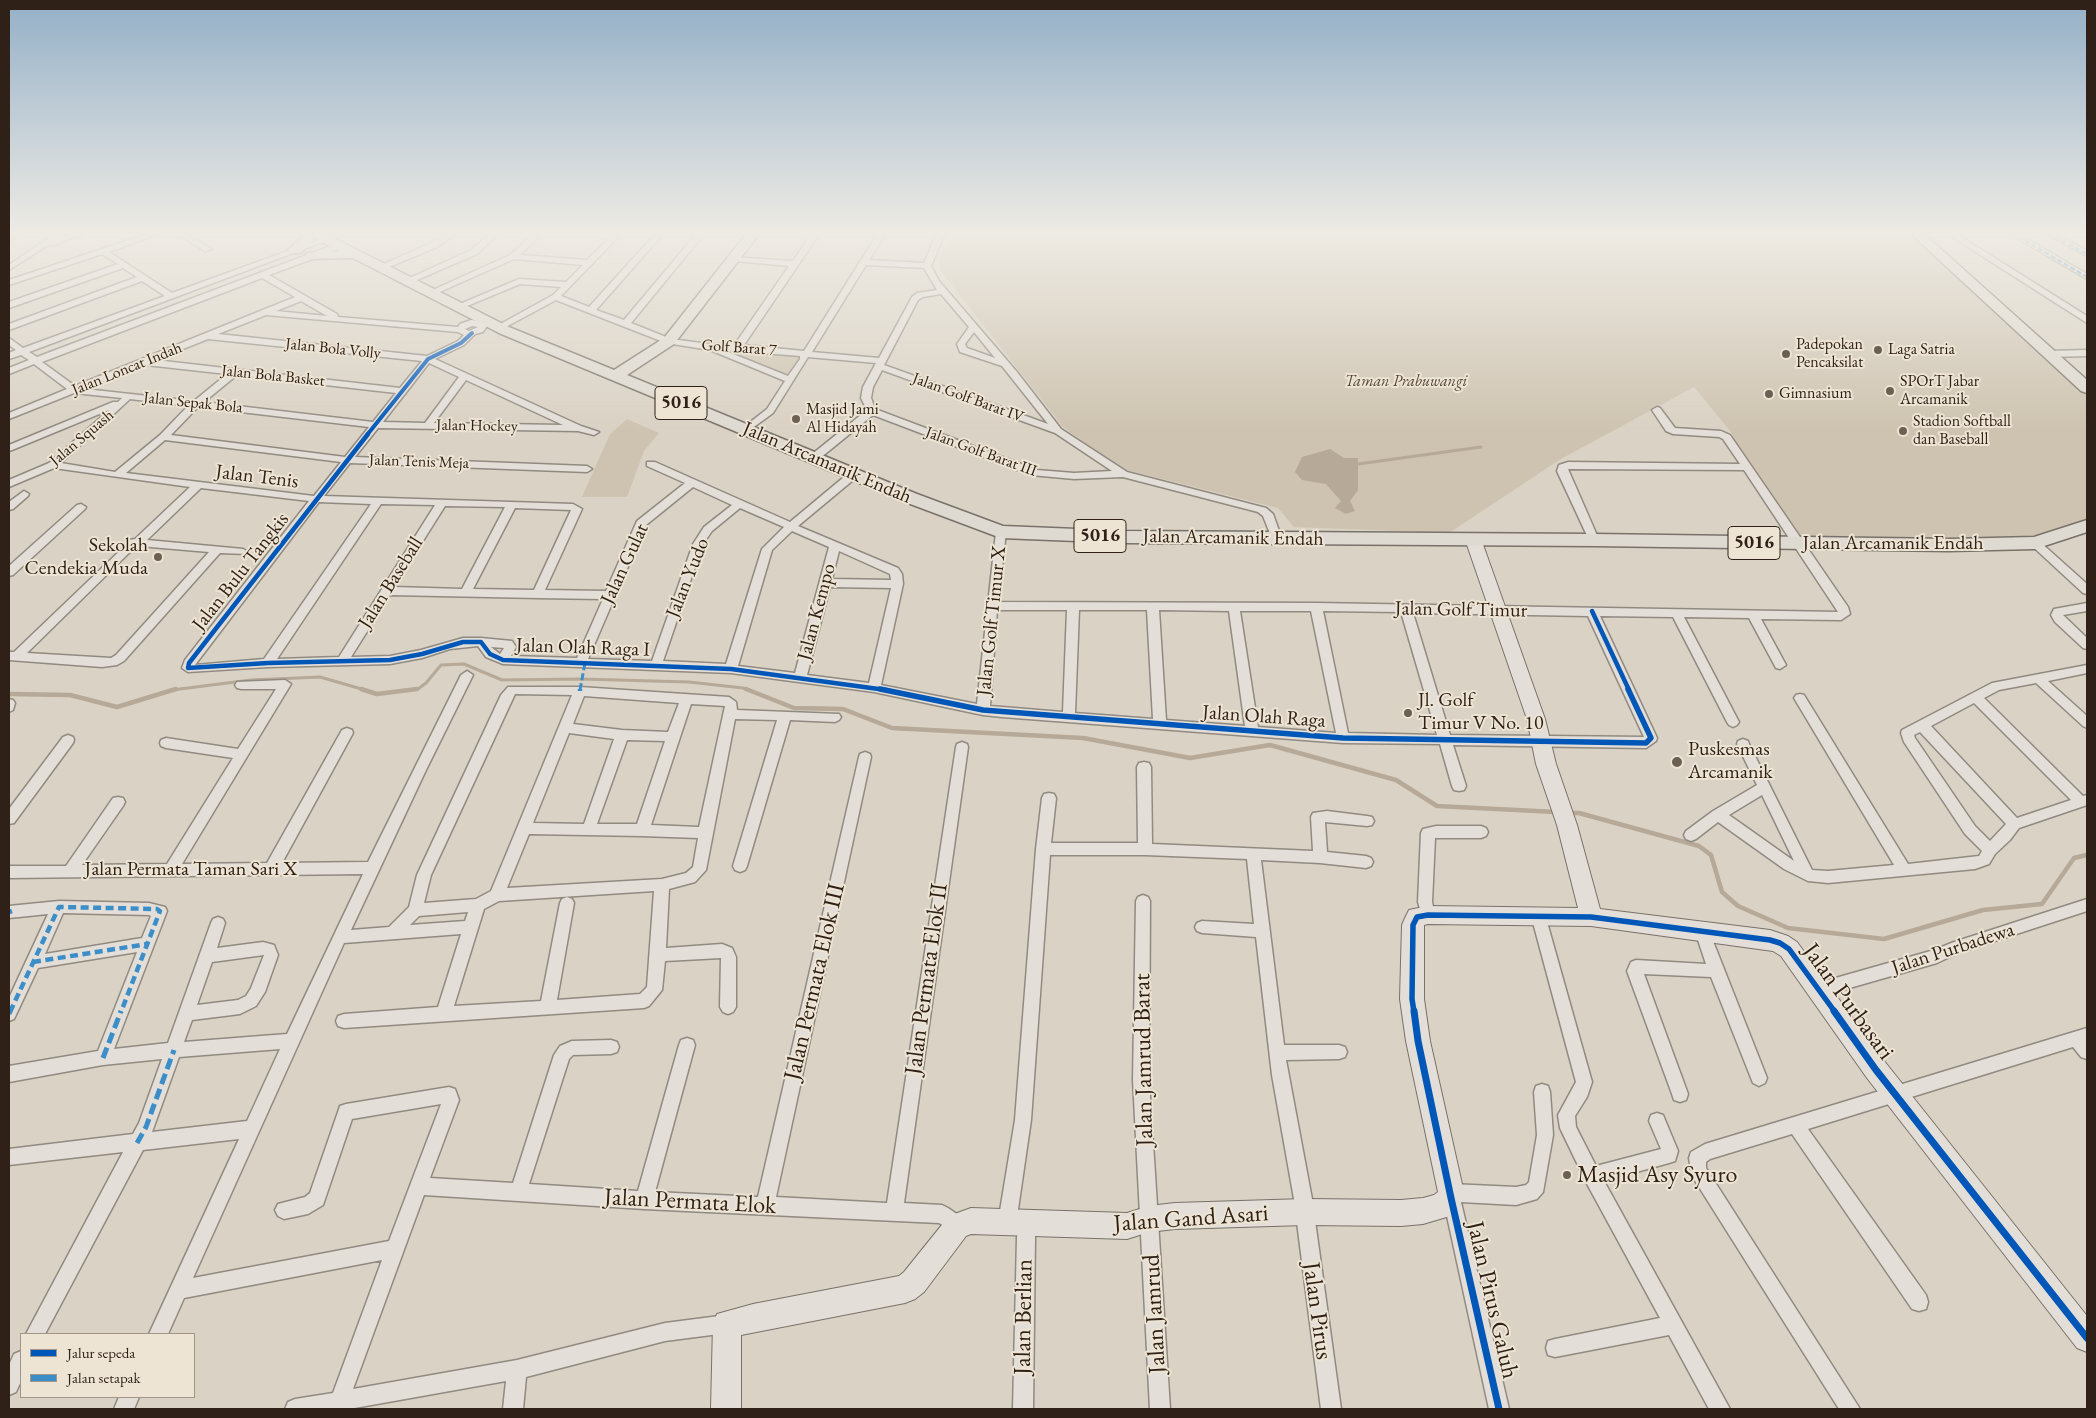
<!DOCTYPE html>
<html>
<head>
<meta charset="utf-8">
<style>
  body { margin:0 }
  #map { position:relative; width:2096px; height:1418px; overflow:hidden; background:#dad2c4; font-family:"EB Garamond",serif }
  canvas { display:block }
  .frame { position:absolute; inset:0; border:10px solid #302118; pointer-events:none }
  .legend { position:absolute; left:20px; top:1333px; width:175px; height:65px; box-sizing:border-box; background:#ede4d3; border:1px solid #a19688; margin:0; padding:6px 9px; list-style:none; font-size:15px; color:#302118 }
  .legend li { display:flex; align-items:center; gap:10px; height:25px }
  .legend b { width:25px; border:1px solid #a19688 }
</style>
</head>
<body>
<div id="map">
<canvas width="2096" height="1418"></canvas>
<div class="frame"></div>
<ul class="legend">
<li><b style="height:6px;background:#0057b8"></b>Jalur sepeda</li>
<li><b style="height:6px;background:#3c8ec9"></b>Jalan setapak</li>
</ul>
</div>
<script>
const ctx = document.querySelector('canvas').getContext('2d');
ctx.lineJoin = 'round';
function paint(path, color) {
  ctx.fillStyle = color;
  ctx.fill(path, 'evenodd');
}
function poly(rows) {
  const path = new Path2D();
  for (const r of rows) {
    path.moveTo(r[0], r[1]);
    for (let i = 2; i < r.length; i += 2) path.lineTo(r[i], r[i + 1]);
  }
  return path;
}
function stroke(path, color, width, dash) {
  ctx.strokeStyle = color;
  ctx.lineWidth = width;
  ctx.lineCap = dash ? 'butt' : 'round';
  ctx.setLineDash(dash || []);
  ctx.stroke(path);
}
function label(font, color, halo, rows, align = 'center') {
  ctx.font = font + ' "EB Garamond",serif';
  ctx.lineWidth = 4;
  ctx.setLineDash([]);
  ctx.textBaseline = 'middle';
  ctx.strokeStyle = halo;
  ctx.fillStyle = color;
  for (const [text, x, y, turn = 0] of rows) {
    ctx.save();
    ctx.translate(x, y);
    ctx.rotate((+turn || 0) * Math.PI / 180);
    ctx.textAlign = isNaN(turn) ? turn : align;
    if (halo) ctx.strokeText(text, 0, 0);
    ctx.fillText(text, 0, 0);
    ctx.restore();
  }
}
const green = poly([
  [960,233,1911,233,2087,395,2087,518,2071,532,2033,541,1799,540,1748,467,1731,432,1694,387,1559,460,1449,533,1294,527,1278,508,1119,468,1063,427,940,270,940,255,956,235],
  [707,348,805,356,792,382],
  [627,419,659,433,644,451,627,497,582,497,610,434]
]);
const water = poly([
  [1330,449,1344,458,1358,458,1358,490,1350,501,1355,511,1346,514,1335,508,1341,501,1326,484,1302,480,1295,472,1302,457]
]);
const streamFar1 = poly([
  [1358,464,1481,447],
  [172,690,251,680,320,677,365,690],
  [407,690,418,689,426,683,441,665,464,664,502,680,581,679,689,682,743,688,749,690]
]);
const stream = poly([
  [361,689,377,694,417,689],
  [746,689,794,708,843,709,892,728,1083,738,1190,758,1270,745,1396,780,1437,806,1556,812],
  [9,694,70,695,117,707,176,689],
  [1568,813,1579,813,1699,846,1711,855,1722,892,1738,906,1788,928,1884,939,1983,910,2042,904,2074,858,2087,855]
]);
const street = poly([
  [14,233,23,233,9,241,9,236,14,233],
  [56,233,64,233,57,238,75,233,85,233,54,245,48,245,9,270,9,265,56,233],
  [150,233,160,233,109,252,172,293,337,233,347,233,29,352,37,357,336,244,342,244,342,248,269,275,337,314,338,317,458,327,460,324,471,320,482,321,487,326,483,332,475,334,464,345,435,359,581,426,599,432,594,435,578,431,378,428,355,457,587,466,592,469,587,472,350,463,324,496,573,504,582,509,545,590,606,591,637,521,685,483,647,466,647,462,655,462,790,522,850,472,858,472,858,476,798,526,898,568,902,574,903,584,881,685,977,704,996,532,1001,529,1006,532,998,602,1316,603,1838,612,1744,470,1568,469,1599,540,1598,542,1590,542,1557,471,1559,465,1568,462,1740,464,1723,439,1719,437,1673,434,1666,431,1652,410,1657,407,1660,408,1675,428,1721,431,1730,435,1848,607,1850,614,1841,620,1761,619,1786,665,1780,669,1776,668,1749,618,1684,617,1739,722,1737,725,1733,727,1729,725,1727,722,1673,617,1600,616,1657,738,1656,741,1646,748,1453,745,1466,786,1464,790,1459,791,1454,790,1452,786,1440,744,1343,743,1002,717,983,715,874,692,731,673,503,664,486,657,478,646,450,649,422,658,390,664,268,667,188,672,182,668,185,660,309,501,201,488,147,540,243,549,248,552,247,554,220,553,124,661,117,665,102,667,9,660,9,652,14,652,128,543,129,540,135,539,190,487,54,468,9,487,9,480,49,463,109,410,12,450,9,451,9,445,113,402,118,402,122,398,74,393,9,419,9,413,67,389,34,364,9,374,9,368,29,360,21,355,9,359,9,353,16,350,9,345,9,338,23,348,165,296,142,281,9,330,9,324,137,277,123,268,9,308,9,302,118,264,102,254,9,285,9,280,150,233],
  [262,278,295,297,75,386,42,362,262,278],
  [301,301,327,316,276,311,301,301],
  [266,315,458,332,464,335,458,341,427,356,218,334,266,315],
  [472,326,478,327,469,331,465,329,472,326],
  [208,339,422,361,400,388,155,360,208,339],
  [429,363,459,377,425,423,383,422,429,363],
  [145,364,146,365,227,374,194,401,85,389,145,364],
  [237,375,396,393,373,422,204,402,237,375],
  [466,380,563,425,434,423,466,380],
  [130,399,188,406,160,435,115,472,61,463,130,399],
  [198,407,369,427,345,457,171,435,198,407],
  [165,440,341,462,314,496,126,473,165,440],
  [693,487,732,505,704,527,693,544,652,661,588,659,646,525,693,487],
  [319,502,371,504,264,659,195,665,319,502],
  [381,504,435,505,339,657,277,659,381,504],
  [445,506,505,507,462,589,394,587,445,506],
  [515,508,571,510,534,590,473,589,515,508],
  [740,508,784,527,762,549,726,664,663,661,703,544,712,531,740,508],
  [792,531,829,547,795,673,738,666,772,550,792,531],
  [139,546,209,552,116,655,111,658,27,653,133,549,139,546],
  [839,551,890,574,891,580,832,579,839,551],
  [830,587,891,588,869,683,807,675,830,587],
  [390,595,538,598,603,599,577,658,511,656,516,647,512,641,481,638,463,638,421,650,390,656,351,657,390,595],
  [997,610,1067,610,1063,712,990,706,997,610],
  [1079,610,1147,610,1153,719,1075,713,1079,610],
  [1159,610,1229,611,1245,726,1166,720,1159,610],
  [1240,611,1311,611,1336,733,1258,727,1240,611],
  [1323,611,1401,612,1437,735,1348,733,1323,611],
  [1413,613,1588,616,1644,737,1450,735,1413,613],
  [491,647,504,648,500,654,491,647],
  [176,233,185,233,212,249,205,251,176,233],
  [448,233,457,233,437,247,384,269,377,267,431,243,448,233],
  [491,233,499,233,477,254,410,283,403,281,471,250,491,233],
  [535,233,543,233,520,255,587,260,614,233,622,233,561,296,589,307,656,233,664,233,596,310,624,320,697,233,705,233,631,323,671,339,709,344,735,344,789,266,734,261,731,261,731,257,793,261,812,233,820,233,744,345,804,351,878,233,886,233,869,260,924,263,937,233,945,233,931,266,939,281,1017,372,1061,429,1127,472,1266,508,1273,514,1282,539,1277,542,1273,541,1263,516,1258,512,1123,477,1074,479,1031,475,873,415,819,459,811,459,811,455,867,410,861,398,863,387,876,363,808,357,773,413,747,432,742,429,744,427,767,409,785,381,710,350,666,343,556,300,502,329,495,327,553,295,561,287,520,284,460,309,453,307,519,279,566,282,583,265,514,259,433,295,426,293,510,255,535,233],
  [866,265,924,268,937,290,917,293,912,297,879,358,812,352,866,265],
  [941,294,969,327,957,344,960,352,1002,366,1048,424,884,365,918,300,923,297,941,294],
  [974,332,995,358,967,348,965,344,974,332],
  [723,350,800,356,800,359,788,376,723,350],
  [882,370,1055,433,1112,471,1074,473,1037,470,875,409,871,398,873,387,882,370],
  [1946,233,1955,233,2087,316,2087,323,1946,233],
  [2008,233,2017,233,2087,274,2087,279,2008,233],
  [2045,233,2054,233,2087,251,2087,256,2045,233],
  [2087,350,2087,356,2049,357,2045,354,2049,351,2087,350],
  [24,491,29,494,28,496,13,509,9,510,9,502,24,491],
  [81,504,86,507,85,509,13,575,9,576,9,566,77,505,81,504],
  [2035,540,2039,541,2087,584,2087,594,2083,593,2031,545,2030,543,2031,541,2035,540],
  [2087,603,2087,611,2063,615,2087,638,2087,649,2083,648,2055,622,2051,615,2054,609,2087,603],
  [2087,665,2087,673,2048,681,2087,716,2087,728,2083,726,2036,683,1999,690,1984,698,2083,796,2087,795,2087,805,2019,828,2010,840,1995,854,1989,864,1975,869,1828,883,1808,881,1784,869,1718,822,1696,839,1691,841,1686,839,1684,835,1686,831,1713,811,1757,785,1737,744,1738,741,1743,739,1748,741,1749,744,1812,870,1828,871,1894,865,1794,698,1796,695,1800,694,1804,695,1908,864,1979,856,1982,851,1965,834,1904,742,1901,733,1902,730,1992,683,2087,665],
  [1974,703,2071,800,2017,818,1931,726,1974,703],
  [1920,732,2006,824,1990,841,1975,826,1915,738,1914,735,1920,732],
  [1762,795,1794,861,1729,815,1762,795],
  [467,671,473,675,426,770,351,930,389,927,409,907,417,875,501,695,508,687,580,687,729,697,736,702,737,710,839,714,841,717,839,720,835,722,790,720,747,866,745,870,740,872,735,870,733,866,777,720,735,719,706,870,695,882,669,889,666,948,722,944,732,948,736,957,736,1007,733,1012,728,1014,723,1012,720,1007,721,958,665,961,662,990,649,1006,644,1008,344,1028,338,1026,336,1021,338,1016,344,1014,438,1007,461,934,344,943,193,1278,389,1241,441,1104,352,1119,323,1205,308,1214,284,1219,278,1216,275,1210,278,1204,305,1197,310,1193,338,1112,340,1106,346,1104,449,1087,455,1089,459,1100,430,1178,513,1183,554,1055,560,1046,572,1041,611,1040,617,1042,619,1047,617,1052,611,1054,573,1055,569,1059,529,1184,638,1191,679,1045,681,1040,687,1038,693,1040,695,1045,655,1192,758,1197,859,757,860,754,865,752,870,754,871,757,776,1197,887,1203,956,747,957,744,962,742,967,744,968,747,904,1203,942,1205,948,1208,964,1219,967,1225,964,1231,958,1234,939,1223,644,1209,424,1195,353,1389,517,1360,665,1323,727,1315,734,1317,736,1324,734,1331,727,1333,665,1341,526,1377,523,1409,503,1409,506,1381,349,1409,285,1409,288,1402,295,1399,333,1393,382,1260,184,1298,168,1334,149,1334,239,1139,143,1150,45,1334,26,1334,123,1152,9,1165,9,1149,133,1134,139,1123,162,1059,103,1065,9,1082,9,1066,98,1051,137,952,38,968,14,1019,9,1021,9,998,48,914,9,918,9,906,59,901,149,903,165,907,167,911,114,1049,168,1043,211,923,213,919,218,917,223,919,225,923,217,948,263,942,274,945,278,955,265,992,256,1006,240,1014,192,1020,184,1042,287,1034,363,874,9,878,9,866,66,866,113,798,118,797,123,798,125,802,123,806,82,865,167,864,233,758,166,748,161,746,160,743,161,740,166,738,238,749,276,689,241,689,237,688,235,685,237,682,285,680,291,684,182,864,267,863,342,730,347,728,352,730,353,733,282,863,368,862,461,675,467,671],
  [515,694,572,695,491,891,476,899,424,903,431,875,515,694],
  [584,696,679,703,668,732,622,730,573,724,584,696],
  [691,704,725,706,699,827,651,825,691,704],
  [569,733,614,739,584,824,533,823,569,733],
  [627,740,665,741,637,824,597,824,627,740],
  [529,834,642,836,698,838,693,867,686,873,662,879,507,888,529,834],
  [654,891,647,987,640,994,557,1000,574,903,572,899,567,897,562,899,560,903,541,1001,454,1006,484,909,499,901,654,891],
  [468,912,465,921,410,925,419,916,468,912],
  [63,913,149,915,151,916,142,938,45,954,63,913],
  [264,955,251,988,246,996,238,1000,197,1005,212,962,264,955],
  [280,1049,247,1121,152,1132,179,1057,280,1049],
  [9,699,13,700,15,703,13,710,9,712,9,699],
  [68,735,73,737,74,740,73,743,14,823,9,824,9,809,63,737,68,735],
  [1144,762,1149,763,1151,767,1152,844,1313,851,1311,817,1313,813,1327,811,1367,816,1372,817,1374,821,1372,825,1367,826,1325,822,1327,852,1366,856,1371,858,1373,862,1371,866,1366,868,1320,863,1261,860,1284,1045,1339,1045,1345,1047,1347,1052,1345,1057,1339,1059,1286,1060,1312,1199,1341,1409,1321,1409,1294,1199,1272,1075,1256,937,1202,933,1197,931,1195,927,1197,923,1202,921,1254,924,1247,859,1145,855,1050,855,1031,1120,1016,1223,1013,1229,1007,1232,1001,1229,998,1223,1015,1120,1036,849,1042,798,1044,794,1049,793,1054,794,1056,798,1051,843,1138,843,1137,767,1139,763,1144,762],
  [1436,826,1481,826,1486,828,1488,832,1486,836,1481,838,1435,838,1432,902,1435,915,1433,919,1428,921,1423,919,1418,902,1421,833,1423,829,1436,826],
  [1143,895,1148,897,1150,901,1149,1080,1170,1409,1150,1409,1133,1080,1136,901,1138,897,1143,895],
  [2087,899,2087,911,1958,953,1937,963,1818,997,1813,995,1810,990,1813,985,1818,983,1934,950,1954,942,2087,899],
  [1538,909,1543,911,1545,915,1592,1082,1587,1097,1575,1116,1576,1127,1596,1166,1661,1149,1649,1121,1651,1115,1657,1113,1663,1115,1678,1151,1675,1161,1669,1163,1604,1181,1730,1409,1709,1409,1669,1335,1555,1357,1548,1355,1546,1348,1548,1341,1555,1339,1660,1318,1586,1182,1560,1128,1558,1115,1576,1082,1531,915,1533,911,1538,909],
  [1702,925,1707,927,1709,931,1767,1078,1765,1083,1759,1086,1753,1083,1711,977,1644,974,1688,1094,1686,1100,1680,1102,1674,1100,1672,1094,1627,971,1631,962,1636,960,1706,964,1695,931,1697,927,1702,925],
  [2087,1028,2087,1059,2081,1057,2073,1047,1808,1129,1926,1295,1928,1302,1926,1309,1919,1311,1912,1309,1792,1134,1710,1159,1706,1162,1706,1168,1860,1409,1839,1409,1692,1176,1689,1158,1691,1152,1705,1144,2087,1028],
  [1542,1084,1548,1086,1550,1092,1553,1135,1543,1192,1537,1199,1516,1205,1461,1202,1509,1409,1489,1409,1442,1193,1445,1187,1451,1184,1516,1187,1526,1185,1529,1182,1537,1135,1534,1092,1536,1086,1542,1084],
  [1028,1215,1034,1218,1037,1224,1035,1237,1033,1409,1013,1409,1017,1237,1022,1218,1028,1215],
  [21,1351,21,1381,16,1392,9,1395,9,1365,14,1354,21,1351],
  [119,1397,139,1397,134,1409,114,1409,119,1397]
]);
const secondary = poly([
  [1473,534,1479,535,1481,539,1545,719,1556,764,1577,825,1600,909,1770,930,1788,936,1797,942,1885,1062,2087,1316,2087,1352,2077,1348,1867,1078,1781,956,1773,951,1591,926,1428,924,1424,925,1424,999,1430,1041,1464,1193,1460,1207,1450,1216,1423,1224,1401,1226,1305,1225,1175,1229,1149,1232,1127,1239,971,1234,966,1236,924,1292,915,1299,905,1303,741,1335,741,1409,711,1409,713,1324,717,1314,753,1304,899,1276,904,1272,949,1216,971,1208,1127,1213,1149,1206,1175,1203,1305,1199,1401,1200,1423,1198,1434,1195,1438,1192,1406,1041,1400,999,1402,925,1405,918,1409,910,1428,906,1578,908,1557,825,1536,764,1527,719,1465,539,1467,535,1473,534]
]);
const primary = poly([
  [304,233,324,233,509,327,614,370,664,338,747,233,760,233,674,344,627,375,917,494,1003,526,1126,531,1594,534,1949,539,2034,537,2087,520,2087,532,2035,549,1949,551,1594,546,1126,543,1001,538,905,502,499,333,353,258,307,259,305,256,307,253,339,251,314,238,311,244,300,253,290,253,288,250,300,239,304,233],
  [1910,233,1923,233,2087,380,2087,393,2081,391,1910,233]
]);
const quietFar3 = poly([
  [2012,233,2087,277],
  [2049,233,2087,254]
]);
const quietFar2 = poly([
  [580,690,585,663]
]);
const quietFar1 = poly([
  [580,691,580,689],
  [9,912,12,911],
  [33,962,147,944],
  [10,1012,59,907,157,909,160,911,121,1012]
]);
const quiet = poly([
  [9,1014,10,1011],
  [103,1058,121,1011],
  [137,1143,146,1127,174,1050]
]);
const cyclewayFar3 = poly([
  [367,435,428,359,461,343,472,333]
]);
const cyclewayFar2 = poly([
  [368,434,189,663,188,668,268,663,390,660,422,654,463,642,481,642,490,654,503,660,731,669,886,690],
  [1592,611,1629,690]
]);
const cyclewayFar1 = poly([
  [880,689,983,710,1343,738,1646,743,1651,738,1628,689],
  [1414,1012,1412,999,1413,925,1417,917,1428,915,1591,917,1770,940,1780,943,1789,949,1835,1012]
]);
const cycleway = poly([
  [1414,1011,1418,1041,1451,1198,1499,1409],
  [1834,1011,1876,1070,2087,1338]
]);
const markers = [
  [1878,350,5,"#6c5f54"],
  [1786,354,5,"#6c5f54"],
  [1890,391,5,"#6c5f54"],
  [1769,394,5,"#6c5f54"],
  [796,419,5,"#6c5f54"],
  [1903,431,5,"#6c5f54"],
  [158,557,5,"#6c5f54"],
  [1408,713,5,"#6c5f54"],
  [1677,762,6,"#6c5f54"],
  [1567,1175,5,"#6c5f54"]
];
const farPoinames = [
  ["Padepokan",1796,345],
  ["Pencaksilat",1796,363],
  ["Laga Satria",1888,350],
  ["SPOrT Jabar",1900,382],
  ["Arcamanik",1900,400],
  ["Gimnasium",1779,394],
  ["Masjid Jami",806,410],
  ["Al Hidayah",806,428],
  ["Stadion Softball",1913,422],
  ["dan Baseball",1913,440]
];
const farStreetnames = [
  ["Golf Barat 7",739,348,4],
  ["Jalan Bola Volly",333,349,6],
  ["Jalan Loncat Indah",127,369,-22],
  ["Jalan Bola Basket",273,376,6],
  ["Jalan Golf Barat IV",968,398,20],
  ["Jalan Sepak Bola",193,403,6],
  ["Jalan Hockey",477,426,1],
  ["Jalan Squash",82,438,-40],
  ["Jalan Golf Barat III",981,452,20],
  ["Jalan Tenis Meja",419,462,2]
];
const farParknames = [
  ["Taman Prabuwangi",1406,382]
];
const shields = [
  [681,403,52],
  [1100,536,52],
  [1754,543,52]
];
const shieldNames = [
  ["5016",681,403],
  ["5016",1100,536],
  ["5016",1754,543]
];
const streetNames = [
  ["Jalan Arcamanik Endah",827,463,23],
  ["Jalan Tenis",257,477,7],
  ["Jalan Arcamanik Endah",1233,538,1],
  ["Jalan Arcamanik Endah",1893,544],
  ["Jalan Gulat",625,564,-65],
  ["Jalan Bulu Tangkis",241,572,-52],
  ["Jalan Yudo",688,578,-68],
  ["Jalan Baseball",391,583,-58],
  ["Jalan Golf Timur",1461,610,1],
  ["Jalan Kempo",817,612,-75],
  ["Jalan Golf Timur X",992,621,-84],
  ["Jalan Olah Raga I",583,648,2],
  ["Jalan Olah Raga",1264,717,4],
  ["Jalan Permata Taman Sari X",191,870],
  ["Jalan Purbadewa",1953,949,-18]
];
const poiNames = [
  ["Sekolah",148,546,"right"],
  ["Cendekia Muda",148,569,"right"],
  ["Jl. Golf",1418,701],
  ["Timur V No. 10",1418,724],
  ["Puskesmas",1688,750],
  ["Arcamanik",1688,773]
];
const nearStreetnames = [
  ["Jalan Permata Elok II",927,979,-82],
  ["Jalan Permata Elok III",815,982,-77],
  ["Jalan Purbasari",1848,1002,54],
  ["Jalan Jamrud Barat",1144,1060,-91],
  ["Jalan Permata Elok",690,1202,3],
  ["Jalan Gand Asari",1191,1219,-4],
  ["Jalan Pirus Galuh",1492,1300,77],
  ["Jalan Pirus",1317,1311,82],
  ["Jalan Jamrud",1155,1314,-93],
  ["Jalan Berlian",1024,1317,-89]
];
const nearPoinames = [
  ["Masjid Asy Syuro",1577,1175]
];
paint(green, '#cec3b0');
paint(water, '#b6a997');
stroke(streamFar1, '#b6a997', 3);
stroke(stream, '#b6a997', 4.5);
stroke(street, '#908a81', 3);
stroke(secondary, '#78726a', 2);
stroke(primary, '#78726a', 3);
paint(street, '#e3dfd8');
paint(secondary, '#e3dfd8');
paint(primary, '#dedad1');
stroke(quietFar3, '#3c8ec9', 2.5, [5, 2.5]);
stroke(quietFar2, '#3c8ec9', 3, [7, 3]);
stroke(quietFar1, '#3c8ec9', 4.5, [8, 4.5]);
stroke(quiet, '#3c8ec9', 5, [11, 5]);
stroke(cyclewayFar3, '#0057b8', 4);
stroke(cyclewayFar2, '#0057b8', 4.5);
stroke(cyclewayFar1, '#0057b8', 5.5);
stroke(cycleway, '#0057b8', 7);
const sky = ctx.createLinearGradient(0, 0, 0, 431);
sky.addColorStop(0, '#94b0c8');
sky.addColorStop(0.54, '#eeebe4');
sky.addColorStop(1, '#eeebe400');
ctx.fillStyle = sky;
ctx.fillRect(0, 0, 2096, 431);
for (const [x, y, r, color] of markers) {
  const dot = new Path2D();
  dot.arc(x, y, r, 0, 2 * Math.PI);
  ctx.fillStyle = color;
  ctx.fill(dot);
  stroke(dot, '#ede4d3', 2);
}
label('16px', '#302118', '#ede4d3', farPoinames, 'left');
label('16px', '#302118', '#ede4d3', farStreetnames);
label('italic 16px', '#55463a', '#ede4d3', farParknames);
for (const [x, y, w] of shields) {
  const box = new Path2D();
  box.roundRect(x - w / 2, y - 16.5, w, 33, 4);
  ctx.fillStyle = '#ede4d3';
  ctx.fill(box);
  stroke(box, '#302118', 1);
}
label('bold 19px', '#302118', null, shieldNames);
label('20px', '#302118', '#ede4d3', streetNames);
label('20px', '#302118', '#ede4d3', poiNames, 'left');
label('24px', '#302118', '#ede4d3', nearStreetnames);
label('24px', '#302118', '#ede4d3', nearPoinames, 'left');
</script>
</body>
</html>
